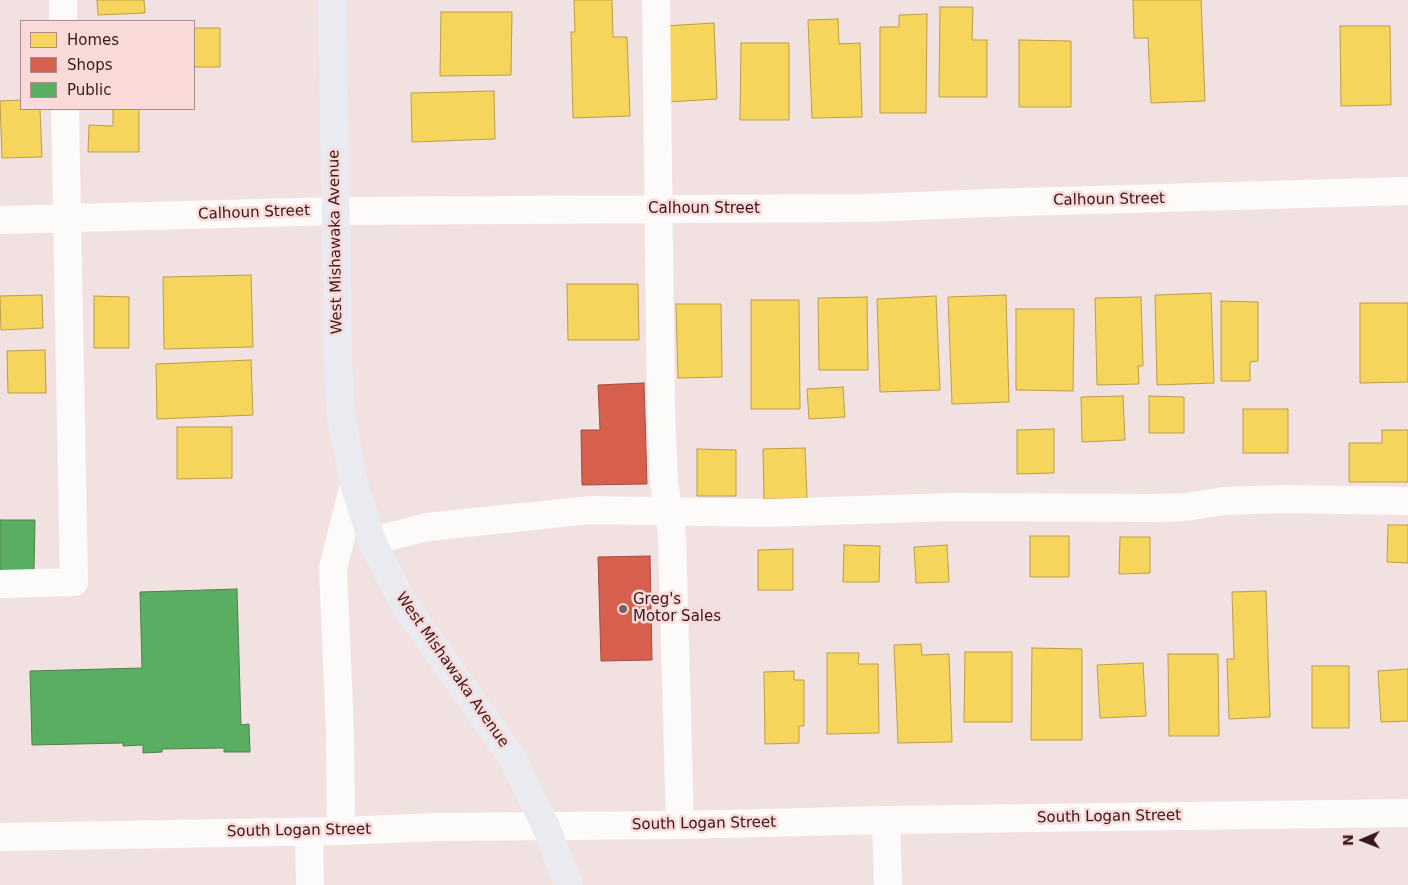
<!DOCTYPE html>
<html>
<head>
<meta charset="utf-8">
<style>
  body { margin:0 }
  #map { position:relative; width:1408px; height:885px; overflow:hidden; background:#f2e1e1; font-family:"DejaVu Sans",sans-serif }
  canvas { display:block }
  .legend { position:absolute; left:20px; top:20px; width:175px; height:90px; box-sizing:border-box; background:#fad9d9; border:1px solid #ac8c8d; margin:0; padding:6px 9px; list-style:none; font-size:15px; color:#37191b }
  .legend li { display:flex; align-items:center; gap:10px; height:25px }
  .legend b { width:25px; border:1px solid #ac8c8d }
  .north { position:absolute; left:1338px; top:815px; width:50px; height:50px; -webkit-text-stroke:4px #fad9d9; paint-order:stroke; rotate:269deg; font-size:14px; font-weight:700; line-height:20px; text-align:center; color:#37191b }
  .north::after { content:''; display:block; margin:auto; width:18px; height:22px; background:#37191b; clip-path:polygon(50% 0,100% 100%,50% 72%,0 100%) }
</style>
</head>
<body>
<div id="map">
<canvas width="1408" height="885"></canvas>
<ul class="legend">
<li><b style="height:14px;background:#f6d55c"></b>Homes</li>
<li><b style="height:14px;background:#d6604d"></b>Shops</li>
<li><b style="height:14px;background:#5aae61"></b>Public</li>
</ul>
<div class="north">N</div>
</div>
<script>
const ctx = document.querySelector('canvas').getContext('2d');
ctx.lineJoin = 'round';
function paint(path, color) {
  ctx.fillStyle = color;
  ctx.fill(path, 'evenodd');
}
function poly(rows) {
  const path = new Path2D();
  for (const r of rows) {
    path.moveTo(r[0], r[1]);
    for (let i = 2; i < r.length; i += 2) path.lineTo(r[i], r[i + 1]);
  }
  return path;
}
function stroke(path, color, width, dash) {
  ctx.strokeStyle = color;
  ctx.lineWidth = width;
  ctx.lineCap = dash ? 'butt' : 'round';
  ctx.setLineDash(dash || []);
  ctx.stroke(path);
}
function label(font, color, halo, rows, align = 'center') {
  ctx.font = font + ' "DejaVu Sans",sans-serif';
  ctx.lineWidth = 5;
  ctx.setLineDash([]);
  ctx.textBaseline = 'middle';
  ctx.strokeStyle = halo;
  ctx.fillStyle = color;
  for (const [text, x, y, turn = 0] of rows) {
    ctx.save();
    ctx.translate(x, y);
    ctx.rotate((+turn || 0) * Math.PI / 180);
    ctx.textAlign = isNaN(turn) ? turn : align;
    if (halo) ctx.strokeText(text, 0, 0);
    ctx.fillText(text, 0, 0);
    ctx.restore();
  }
}
const homes = poly([
  [97,0,144,0,145,13,98,15,97,0],
  [574,0,612,0,613,37,627,37,630,116,573,118,571,32,575,32,574,0],
  [1133,0,1201,0,1205,101,1151,103,1148,38,1134,38,1133,0],
  [940,7,973,7,972,40,987,40,987,97,939,97,940,7],
  [441,12,512,12,511,75,440,76,441,12],
  [927,14,926,113,880,113,880,27,899,27,899,15,927,14],
  [838,19,839,44,860,43,862,117,812,118,808,20,838,19],
  [714,23,717,99,668,102,664,26,714,23],
  [1340,26,1390,26,1391,105,1341,106,1340,26],
  [194,28,220,28,220,67,194,67,194,28],
  [1019,40,1071,41,1071,107,1019,107,1019,40],
  [741,43,789,43,789,120,740,120,741,43],
  [494,91,495,139,412,142,411,93,494,91],
  [21,100,21,109,40,109,42,157,2,158,0,101,21,100],
  [113,109,139,109,139,152,88,152,89,125,113,126,113,109],
  [251,275,253,347,164,349,163,277,251,275],
  [567,284,638,284,639,340,568,340,567,284],
  [1211,293,1214,383,1157,385,1155,295,1211,293],
  [42,295,43,328,1,330,0,296,42,295],
  [1006,295,1009,402,952,404,948,297,1006,295],
  [94,296,129,297,129,348,94,348,94,296],
  [936,296,940,390,880,392,877,299,936,296],
  [867,297,868,370,819,370,818,298,867,297],
  [1141,297,1143,366,1138,366,1139,384,1097,385,1095,298,1141,297],
  [751,300,799,300,800,409,751,409,751,300],
  [1221,301,1258,302,1258,361,1250,362,1250,381,1221,381,1221,301],
  [1360,303,1408,303,1408,382,1360,383,1360,303],
  [676,304,721,304,722,377,678,378,676,304],
  [1016,309,1074,309,1073,391,1016,390,1016,309],
  [45,350,46,393,8,393,7,351,45,350],
  [251,360,253,415,157,419,156,364,251,360],
  [843,387,845,417,809,419,807,389,843,387],
  [1123,396,1125,440,1082,442,1081,397,1123,396],
  [1149,396,1184,397,1184,433,1149,433,1149,396],
  [1243,409,1288,409,1288,453,1243,453,1243,409],
  [177,427,232,427,232,478,177,479,177,427],
  [1054,429,1054,473,1017,474,1017,430,1054,429],
  [1382,430,1408,430,1408,482,1349,482,1349,443,1382,443,1382,430],
  [805,448,807,498,764,499,763,449,805,448],
  [697,449,736,450,736,496,697,496,697,449],
  [1388,525,1408,525,1408,563,1387,562,1388,525],
  [1030,536,1069,536,1069,577,1030,577,1030,536],
  [1120,537,1150,537,1150,573,1119,574,1120,537],
  [844,545,880,546,879,582,843,582,844,545],
  [947,545,949,582,916,583,914,547,947,545],
  [793,549,793,590,758,590,758,550,793,549],
  [1266,591,1270,717,1229,719,1227,659,1234,659,1232,592,1266,591],
  [921,644,922,655,949,654,952,742,898,743,894,645,921,644],
  [1032,648,1082,649,1082,740,1031,740,1032,648],
  [965,652,1012,652,1012,722,964,722,965,652],
  [827,653,859,653,858,664,878,664,879,733,827,734,827,653],
  [1168,654,1218,654,1219,736,1169,736,1168,654],
  [1143,663,1146,716,1100,718,1097,665,1143,663],
  [1312,666,1349,666,1349,728,1312,728,1312,666],
  [1408,669,1408,721,1381,722,1378,671,1408,669],
  [794,671,794,680,804,680,804,726,799,726,799,743,765,744,764,672,794,671]
]);
const shops = poly([
  [644,383,647,484,582,485,581,430,600,430,598,385,644,383],
  [650,556,652,660,601,661,598,557,650,556]
]);
const public = poly([
  [0,520,35,520,34,573,0,573,0,520],
  [237,589,241,725,249,724,250,752,224,752,224,748,162,749,162,752,143,753,143,745,123,746,123,743,32,745,30,671,142,668,140,592,237,589]
]);
const minor = poly([
  [63,0,63,21],
  [656,0,661,412,664,482,672,535,680,825],
  [0,220,335,211,869,208,987,203,1408,191],
  [372,541,427,527,591,510,766,513,951,507,1157,508,1186,507,1224,501,1285,499,1408,501],
  [0,584,74,582,65,109],
  [886,820,888,885],
  [341,831,340,732,333,568,354,484],
  [309,832,310,885],
  [0,837,341,831,438,827,680,825,886,820,1408,813]
]);
const major = poly([
  [332,0,338,357,341,417,354,484,372,541,404,604,513,759,546,827,569,885]
]);
const markers = [
  [623,609,5,"#785f60"]
];
const streetNames = [
  ["Calhoun Street",1109,200,-1],
  ["Calhoun Street",704,209],
  ["Calhoun Street",254,213,-2],
  ["West Mishawaka Avenue",336,242,-91],
  ["West Mishawaka Avenue",452,670,55],
  ["South Logan Street",1109,817,-1],
  ["South Logan Street",704,824,-1],
  ["South Logan Street",299,831,-1]
];
const poiNames = [
  ["Greg's",633,600],
  ["Motor Sales",633,617]
];
paint(homes, '#f6d55c');
stroke(homes, '#bd9d48', 1);
paint(shops, '#d6604d');
stroke(shops, '#a64b3e', 1);
paint(public, '#5aae61');
stroke(public, '#50814c', 1);
stroke(minor, '#fdfafa', 28);
stroke(major, '#eaebf1', 28);
for (const [x, y, r, color] of markers) {
  const dot = new Path2D();
  dot.arc(x, y, r, 0, 2 * Math.PI);
  ctx.fillStyle = color;
  ctx.fill(dot);
  stroke(dot, '#fad9d9', 2);
}
label('15px', '#37191b', '#fad9d9', streetNames);
label('15px', '#37191b', '#fad9d9', poiNames, 'left');
</script>
</body>
</html>
